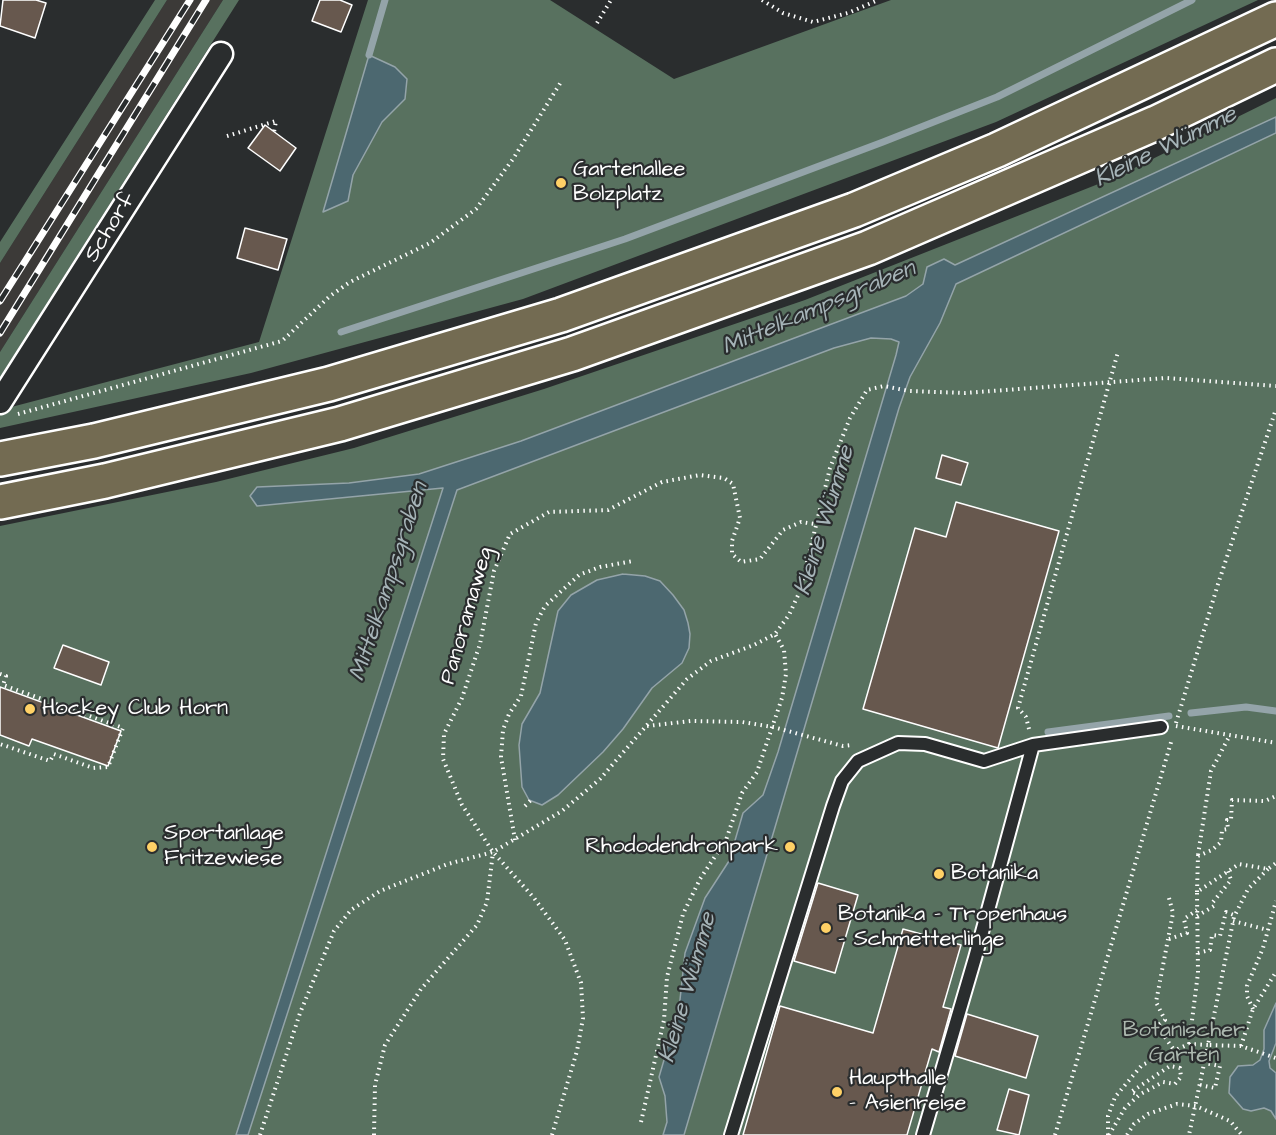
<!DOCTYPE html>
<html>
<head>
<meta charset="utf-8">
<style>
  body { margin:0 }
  canvas { display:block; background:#2a2d2e }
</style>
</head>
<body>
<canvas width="1276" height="1135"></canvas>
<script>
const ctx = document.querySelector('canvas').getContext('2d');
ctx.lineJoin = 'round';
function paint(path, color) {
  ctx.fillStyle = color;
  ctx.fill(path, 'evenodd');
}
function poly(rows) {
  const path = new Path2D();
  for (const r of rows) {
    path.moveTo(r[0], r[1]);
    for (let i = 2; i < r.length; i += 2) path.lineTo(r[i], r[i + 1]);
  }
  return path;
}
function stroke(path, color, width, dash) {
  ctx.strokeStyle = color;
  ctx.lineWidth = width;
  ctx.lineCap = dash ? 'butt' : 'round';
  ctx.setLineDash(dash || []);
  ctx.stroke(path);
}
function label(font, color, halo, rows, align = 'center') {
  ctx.font = font + ' "Architects Daughter",sans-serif';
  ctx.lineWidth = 4.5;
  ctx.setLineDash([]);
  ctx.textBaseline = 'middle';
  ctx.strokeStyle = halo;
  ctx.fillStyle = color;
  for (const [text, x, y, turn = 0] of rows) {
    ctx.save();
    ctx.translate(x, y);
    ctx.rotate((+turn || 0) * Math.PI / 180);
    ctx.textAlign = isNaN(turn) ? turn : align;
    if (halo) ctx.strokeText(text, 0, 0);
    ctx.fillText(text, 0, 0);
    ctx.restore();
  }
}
const built = poly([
  [167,0,223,0,0,352,0,263]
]);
const green = poly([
  [155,0,167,0,0,263,0,242],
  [223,0,239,0,0,377,0,352],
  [368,0,550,0,674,79,891,0,1258,0,996,122,523,299,251,373,0,428,0,410,259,342],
  [370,55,405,99,382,122,353,175,324,212],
  [1276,98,1276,1135,0,1135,0,526,216,482,354,448,544,389,805,300,1116,177]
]);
const water = poly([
  [369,55,395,67,407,79,405,99,382,122,353,175,348,201,323,212,369,55],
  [1276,117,1276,133,956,284,940,323,910,377,899,408,684,1135,663,1135,667,1122,665,1096,659,1077,679,1009,685,953,705,898,729,861,743,813,763,795,778,752,896,355,899,342,891,339,871,338,834,348,457,490,248,1135,236,1135,443,488,257,506,250,496,257,487,349,483,419,474,521,441,906,296,923,284,927,267,944,259,955,265,1276,117],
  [623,574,645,576,660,581,673,595,684,610,688,623,690,634,689,648,682,663,652,688,623,729,603,752,558,795,542,805,529,800,522,787,519,745,522,724,540,693,558,611,571,595,597,580,623,574],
  [1276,1003,1276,1043,1269,1061,1270,1068,1276,1073,1276,1119,1271,1111,1264,1108,1251,1111,1243,1109,1229,1093,1230,1077,1238,1066,1253,1065,1260,1060,1264,1049,1264,1030,1276,1003]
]);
const stream = poly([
  [369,55,385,0],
  [341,332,625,239,883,142,997,97,1192,0],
  [1191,713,1246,707,1276,711],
  [1048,732,1169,716]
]);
const building = poly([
  [3,0,36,0,46,3,35,38,0,26,3,0],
  [320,0,340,0,352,5,341,32,312,21,320,0],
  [265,125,296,148,280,171,248,148,265,125],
  [245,228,287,239,278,270,237,258,245,228],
  [942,455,968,463,961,485,936,478,942,455],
  [956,502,1059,531,998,748,863,709,915,528,946,537,956,502],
  [63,645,109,662,101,685,54,668,63,645],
  [0,687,121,731,108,766,32,739,29,746,0,735,0,687],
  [818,883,858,895,835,973,794,961,818,883],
  [903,929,961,945,943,1007,951,1009,939,1052,932,1049,907,1135,743,1135,780,1006,873,1033,903,929],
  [967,1014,1038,1036,1026,1078,955,1056,967,1014],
  [1009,1089,1029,1095,1019,1135,997,1130,1009,1089]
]);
const path = poly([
  [762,0,783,13,813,22,848,13,878,0],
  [597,23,611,0],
  [227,136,276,121,274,132],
  [18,414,282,341,330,296,350,282,430,243,476,209,513,159,561,82],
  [0,674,6,676,3,685,123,728,108,767,93,768,54,754,50,761,0,744],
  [1176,723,1218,584,1276,409],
  [647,726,691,721,742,722,773,727,843,746,852,745],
  [1176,726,1276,743],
  [1029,729,1026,717,1018,708,1118,352],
  [525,806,533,798],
  [515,840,501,757,503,730,509,714,521,696,536,623,545,606,579,575,600,567,633,561],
  [1198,855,1211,771,1230,735],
  [1268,869,1248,889,1234,917,1208,1045,1241,1046,1276,1058],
  [1197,892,1198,856,1212,850,1221,842,1222,830,1228,829,1227,820,1231,820,1232,800,1265,801,1276,796],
  [1169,898,1173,913,1156,1002,1165,1020,1157,1026,1174,1050],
  [1197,916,1214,906,1213,902,1231,880,1228,871],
  [1233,921,1268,930],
  [1169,939,1187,933,1184,919,1197,910],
  [1198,953,1210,950,1212,935,1220,936,1226,912,1234,915],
  [1253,1009,1247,996,1247,986,1263,948,1276,901],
  [1189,1044,1198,973,1197,892,1239,864,1268,869,1276,863],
  [1241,1046,1253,1009,1276,972],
  [1200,1085,1215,1088,1220,1066,1205,1063],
  [641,1122,664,1020,667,977,683,914,700,879,726,840,742,793,757,772,782,698,786,674,784,650,775,634],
  [260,1135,300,1013,334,931,351,910,380,891,448,864,493,852,562,811,600,779,687,679,711,661,754,645,775,634,789,615,800,591,830,468,850,418,867,390,884,386,909,391,965,393,1166,378,1276,386],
  [374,1135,375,1085,385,1045,421,989,477,925,487,902,493,852],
  [552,1135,577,1051,583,1018,581,983,565,940,534,898,493,852,462,805,443,759,444,734,462,698,480,644,494,571,510,534,549,512,608,510,662,482,700,475,724,478,733,484,740,518,732,541,732,554,741,562,760,559,783,530,801,522,815,524],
  [1055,1135,1172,739],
  [1108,1135,1108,1116,1115,1097,1142,1065,1189,1044,1208,1045,1189,1135],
  [1109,1135,1125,1108,1139,1095,1163,1082,1175,1084,1181,1077,1180,1068,1170,1066,1131,1092,1139,1095],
  [1127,1135,1134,1124,1148,1114,1177,1104,1196,1106,1230,1121,1242,1135]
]);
const lane = poly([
  [731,1135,833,806,842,781,858,761,898,743,925,744,984,761,1033,745],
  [923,1135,975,958,1033,745,1161,727]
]);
const street = poly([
  [0,402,221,54]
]);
const highway = poly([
  [0,459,94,441,329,384,561,315,854,210,997,150,1276,19],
  [0,502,105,481,340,424,572,354,868,248,1156,123,1276,65]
]);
const rail = poly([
  [0,301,190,0],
  [0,333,206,0]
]);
const markers = [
  [561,183,6,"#ffd166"],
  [30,709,6,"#ffd166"],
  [152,847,6,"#ffd166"],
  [790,847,6,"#ffd166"],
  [939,874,6,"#ffd166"],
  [826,928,6,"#ffd166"],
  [837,1092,6,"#ffd166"]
];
const poiNames = [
  ["Gartenallee",573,170],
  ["Bolzplatz",573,195],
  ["Hockey Club Horn",42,709],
  ["Sportanlage",164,834],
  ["Fritzewiese",164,859],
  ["Rhododendronpark",778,847,"right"],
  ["Botanika",951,874],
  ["Botanika - Tropenhaus",838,915],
  ["- Schmetterlinge",838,940],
  ["Haupthalle",849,1079],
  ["- Asienreise",849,1104]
];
const streetNames = [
  ["Schorf",111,228,-58],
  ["Panoramaweg",468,616,-74]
];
const parkNames = [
  ["Botanischer",1184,1031],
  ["Garten",1184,1056]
];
const waterNames = [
  ["Kleine Wümme",1166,148,-26],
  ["Mittelkampsgraben",819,309,-23],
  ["Kleine Wümme",826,521,-73],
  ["Mittelkampsgraben",390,582,-72],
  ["Kleine Wümme",689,988,-74]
];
paint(built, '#3c3a38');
paint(green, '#58715f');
paint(water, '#4c6870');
stroke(water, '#94a4a9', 1.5);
stroke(stream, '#94a4a9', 7);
paint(building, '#67584e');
stroke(building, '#fff', 1.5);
stroke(lane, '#fff', 16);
stroke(street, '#fff', 27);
stroke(highway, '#fff', 38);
stroke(path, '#fff', 4, [1.5, 4.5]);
stroke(lane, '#2a2d2e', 12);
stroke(street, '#2a2d2e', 22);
stroke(highway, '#736b52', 33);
stroke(rail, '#fff', 7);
stroke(rail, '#2a2d2e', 4.5, [14]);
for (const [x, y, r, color] of markers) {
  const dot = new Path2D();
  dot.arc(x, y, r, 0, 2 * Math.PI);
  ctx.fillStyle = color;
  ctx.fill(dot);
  stroke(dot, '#2a2d2e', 2);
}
label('22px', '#fff', '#2a2d2e', poiNames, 'left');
label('22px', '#fff', '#2a2d2e', streetNames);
label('22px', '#acb8af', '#2a2d2e', parkNames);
label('italic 24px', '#a6b4b8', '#2a2d2e', waterNames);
</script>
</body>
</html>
